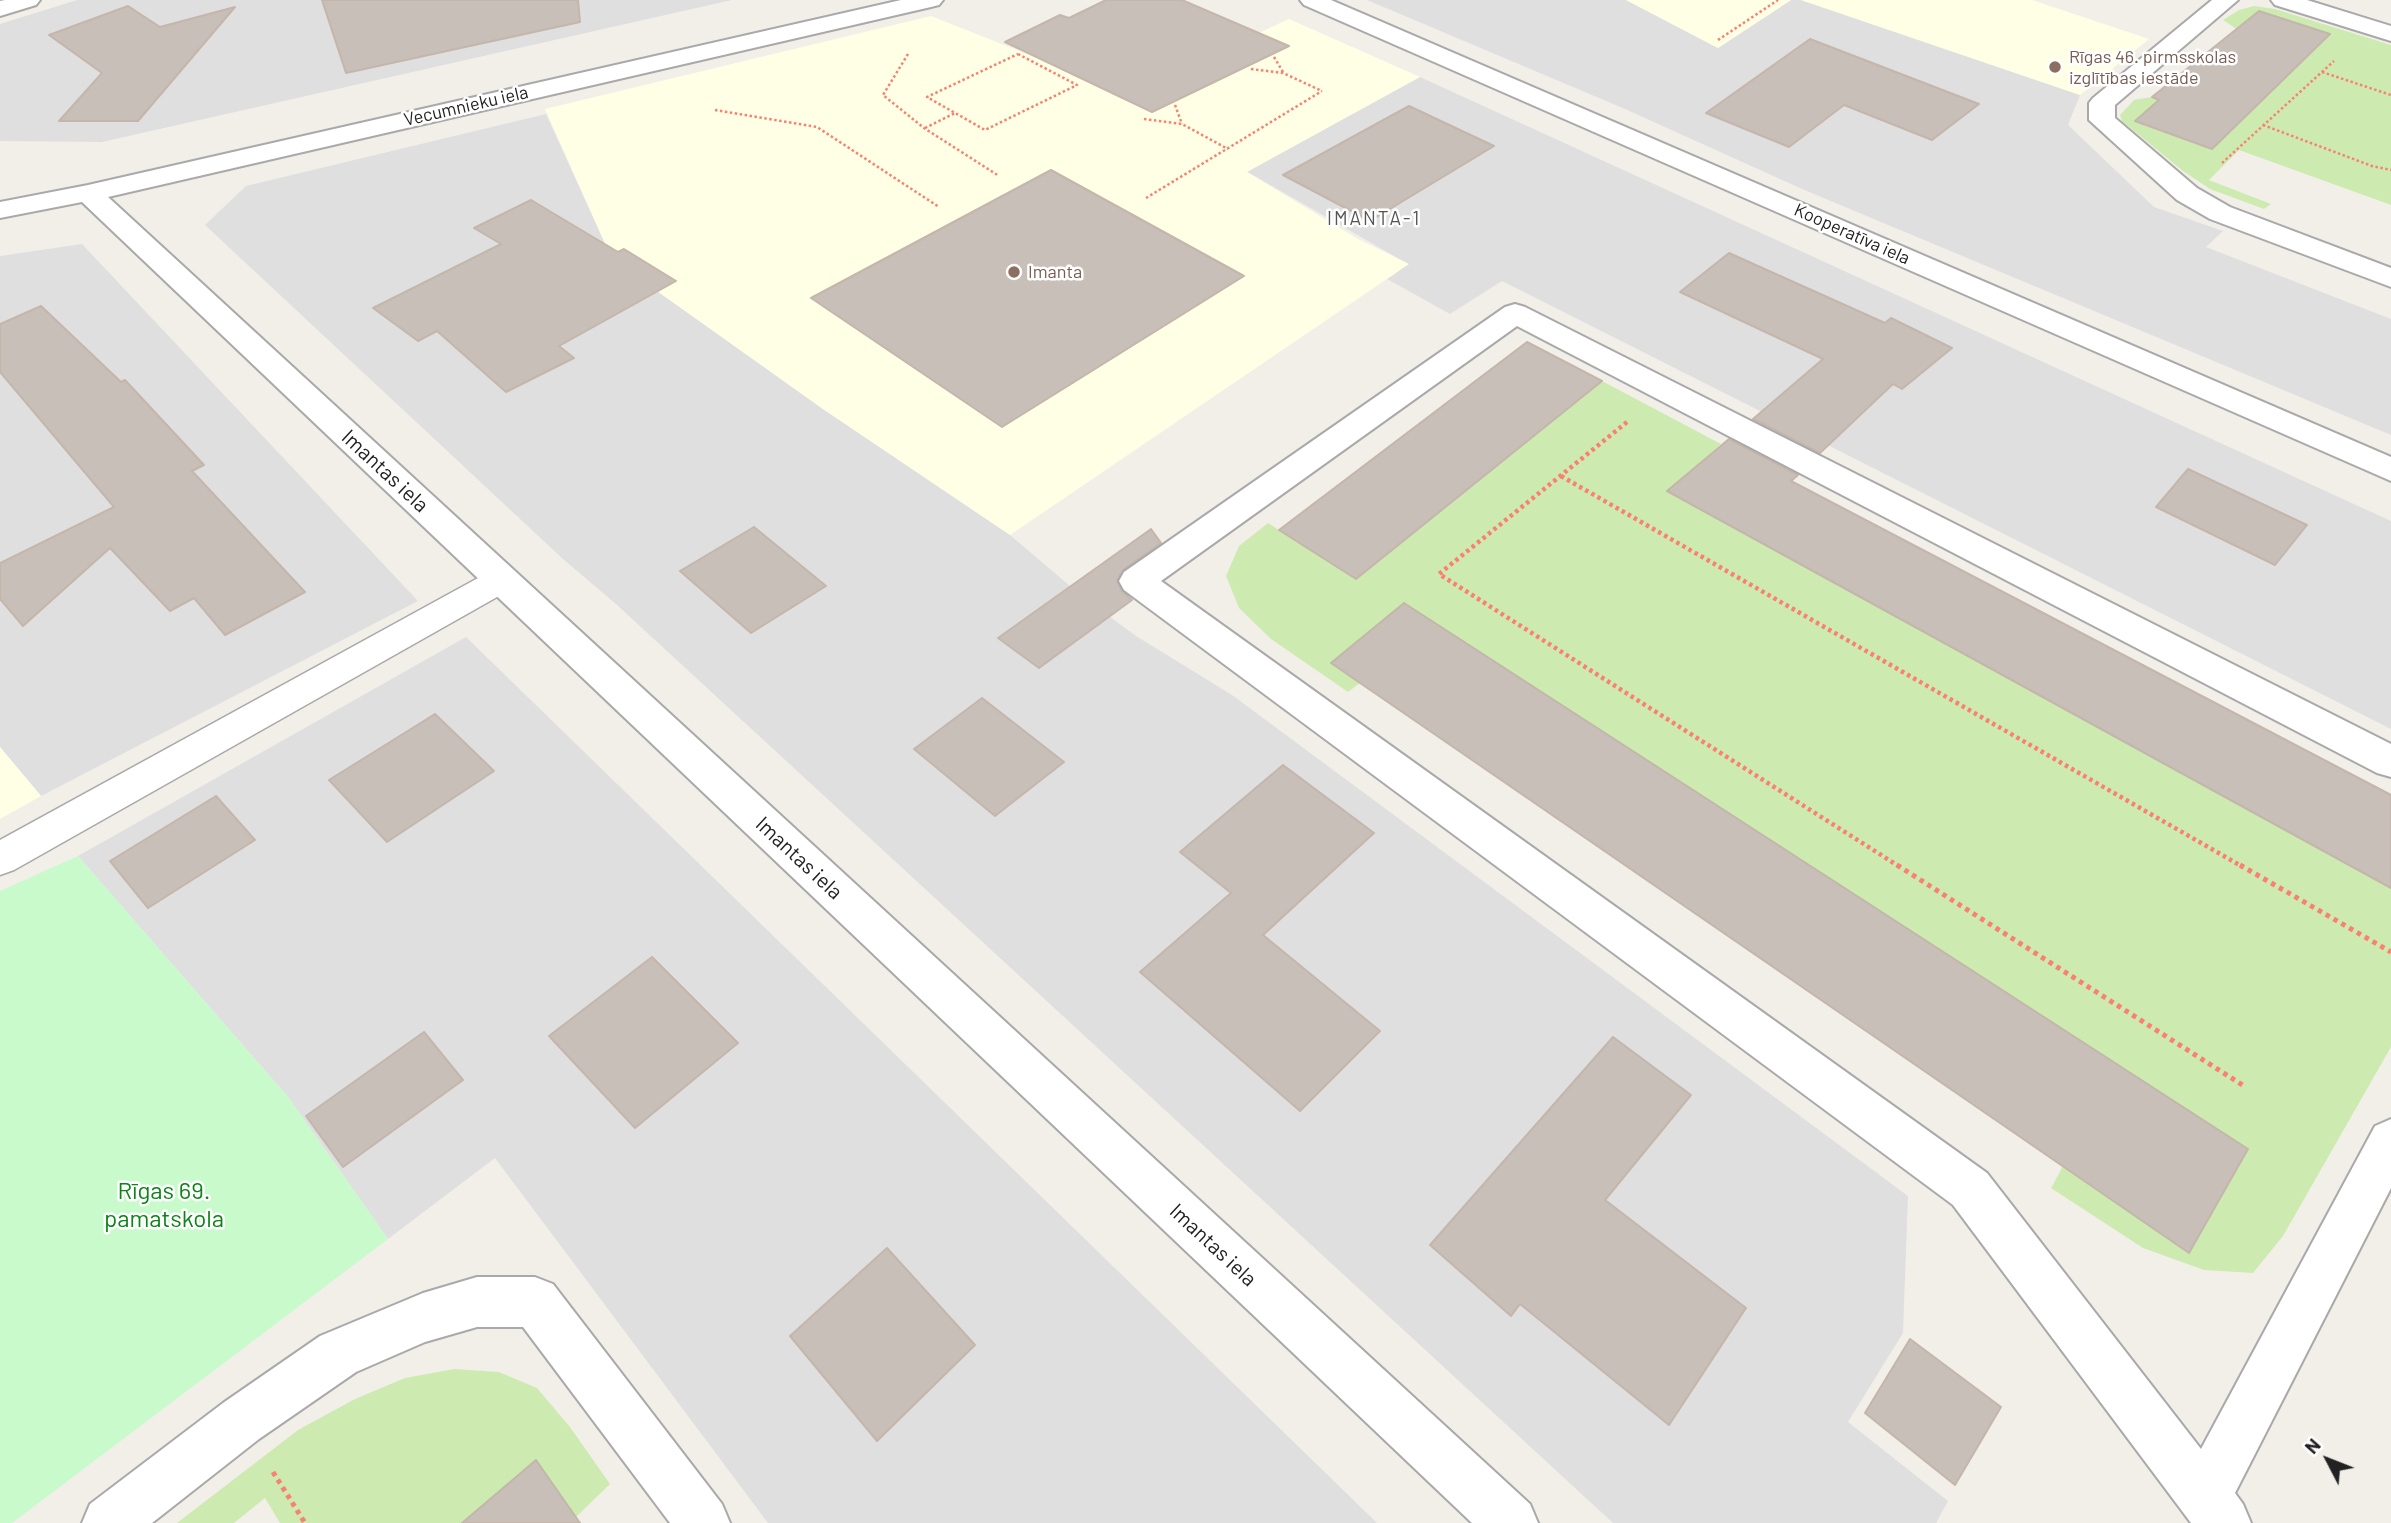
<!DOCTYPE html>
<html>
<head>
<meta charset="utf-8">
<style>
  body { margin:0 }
  #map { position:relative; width:2391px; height:1523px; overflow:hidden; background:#f2efe9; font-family:Barlow,sans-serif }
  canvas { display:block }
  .north { position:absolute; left:2293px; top:1425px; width:70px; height:70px; -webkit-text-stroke:5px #fff; paint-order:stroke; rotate:312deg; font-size:19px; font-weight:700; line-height:28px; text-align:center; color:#222 }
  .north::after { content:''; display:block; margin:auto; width:24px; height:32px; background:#222; clip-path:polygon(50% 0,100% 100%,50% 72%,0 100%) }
</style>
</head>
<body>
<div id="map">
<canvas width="2391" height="1523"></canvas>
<div class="north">N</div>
</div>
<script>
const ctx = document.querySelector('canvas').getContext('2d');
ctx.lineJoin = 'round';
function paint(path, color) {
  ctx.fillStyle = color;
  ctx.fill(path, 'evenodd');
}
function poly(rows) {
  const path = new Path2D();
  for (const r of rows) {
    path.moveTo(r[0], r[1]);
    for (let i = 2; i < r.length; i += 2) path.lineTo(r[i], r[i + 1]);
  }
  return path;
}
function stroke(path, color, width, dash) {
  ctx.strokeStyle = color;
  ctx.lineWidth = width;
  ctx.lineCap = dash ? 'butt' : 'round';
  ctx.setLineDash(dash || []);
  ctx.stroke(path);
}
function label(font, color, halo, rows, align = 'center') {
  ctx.font = font + ' Barlow,sans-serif';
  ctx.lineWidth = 5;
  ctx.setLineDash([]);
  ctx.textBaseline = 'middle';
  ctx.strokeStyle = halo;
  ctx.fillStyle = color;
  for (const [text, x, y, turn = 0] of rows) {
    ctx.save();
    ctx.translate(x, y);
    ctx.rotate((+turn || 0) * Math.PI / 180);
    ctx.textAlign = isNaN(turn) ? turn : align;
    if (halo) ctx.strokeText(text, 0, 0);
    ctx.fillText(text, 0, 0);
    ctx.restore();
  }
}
const residential = poly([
  [77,0,732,0,102,142,0,141,0,24],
  [1367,0,1626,0,1718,48,1791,0,1801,0,2080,95,2068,125,2154,207,2223,231,2206,247,2391,319,2391,435,1802,189,1625,109],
  [1420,77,2391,521,2391,729,1502,281,1450,314,1387,279,1408,264,1246,171],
  [546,114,612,259,823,409,1010,535,1070,586,1078,581,1118,610,1110,617,1136,636,1232,695,1908,1196,1903,1333,1848,1422,1948,1501,1936,1523,1613,1523,617,605,563,559,205,225,246,186],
  [82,244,418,601,41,796,0,747,0,256],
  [466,637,1377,1523,768,1523,495,1158,388,1239,288,1097,78,856]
]);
const education = poly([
  [1626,0,1791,0,1718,48],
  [1801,0,2032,0,2149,39,2080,95],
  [931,16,1123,92,1138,89,1289,19,1420,77,1247,172,1358,239,1409,264,1010,535,823,409,612,259,545,109],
  [0,747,41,796,0,819]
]);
const grass = poly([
  [2254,6,2275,9,2391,45,2391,205,2239,150,2209,180,2271,204,2264,209,2210,189,2183,171,2122,121,2120,115,2134,100,2152,97,2159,100,2136,121,2212,149,2330,35,2259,11,2238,30,2223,20,2239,10],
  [1602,381,1721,444,1668,491,2391,888,2391,1047,2283,1236,2253,1273,2204,1270,2143,1248,2051,1188,2063,1166,2189,1253,2248,1149,1404,603,1332,662,1360,683,1348,692,1271,639,1239,608,1226,576,1239,546,1268,523,1356,579],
  [454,1369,499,1372,537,1388,570,1427,610,1484,576,1517,536,1460,462,1523,280,1523,265,1498,234,1523,177,1523,298,1430,355,1399,405,1378]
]);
const park = poly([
  [78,856,288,1097,388,1239,12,1523,0,1523,0,891]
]);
const building = poly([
  [322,0,578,0,580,22,346,73,322,0],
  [1106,0,1182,0,1289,46,1152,112,1005,42,1060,15,1069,18,1106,0],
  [128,6,160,27,235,7,138,121,59,121,102,73,49,35,128,6],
  [2259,11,2330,34,2212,149,2135,121,2159,100,2152,97,2259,11],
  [1810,39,1979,104,1932,140,1844,105,1789,147,1706,113,1810,39],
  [1409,106,1494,146,1370,221,1283,175,1409,106],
  [1051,170,1244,276,1002,427,811,298,1051,170],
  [531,200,618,252,624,249,676,281,559,346,574,358,506,392,437,331,418,341,373,308,501,244,474,228,531,200],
  [1729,253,1885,323,1891,318,1952,348,1902,389,1893,384,1820,453,1753,419,1823,359,1680,292,1729,253],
  [41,306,121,382,125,380,204,465,192,471,305,592,225,635,194,598,170,611,110,548,23,626,0,599,0,563,114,507,0,372,0,324,41,306],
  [1527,342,1602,381,1356,579,1279,530,1527,342],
  [1729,439,1798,475,1791,481,2391,795,2391,888,1667,491,1729,439],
  [2188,469,2307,525,2275,565,2156,507,2188,469],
  [754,527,826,586,751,633,680,571,754,527],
  [1151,529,1161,543,1123,570,1117,580,1122,591,1132,600,1039,668,998,638,1151,529],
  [1404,603,2248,1149,2189,1253,1331,663,1404,603],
  [982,698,1064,762,995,816,914,749,982,698],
  [435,714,494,771,387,842,329,780,435,714],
  [1283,765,1374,833,1263,935,1380,1031,1300,1111,1140,972,1231,893,1180,852,1283,765],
  [216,796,255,840,148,908,110,861,216,796],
  [652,957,738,1043,635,1128,549,1036,652,957],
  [424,1032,463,1080,343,1167,306,1116,424,1032],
  [1613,1037,1691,1095,1605,1200,1746,1308,1669,1425,1520,1304,1511,1316,1430,1245,1613,1037],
  [887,1248,975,1345,877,1441,790,1336,887,1248],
  [1910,1339,2001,1407,1955,1485,1865,1413,1910,1339],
  [536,1460,580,1523,462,1523,536,1460]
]);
const pathFar2 = poly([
  [1718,40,1778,0],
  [908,54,883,95,924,128,999,176],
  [1018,54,1077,85,985,130,927,97,1018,54],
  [1274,57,1283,72],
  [1251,69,1283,73,1322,91],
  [2322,72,2391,95],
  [1175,105,1182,124],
  [715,110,817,127,939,207],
  [1144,119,1182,124,1228,149],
  [2263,125,2372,166,2391,170],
  [925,128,955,113],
  [2222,163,2334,61],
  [1146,198,1322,91]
]);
const pathFar1 = poly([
  [1627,422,1439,574,1900,867],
  [1561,476,2243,867]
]);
const path = poly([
  [1897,865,2244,1086],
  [2240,865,2391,952],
  [273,1472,305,1523]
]);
const lane = poly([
  [501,568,513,572,518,580,513,588,14,870,0,875,0,840,489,572,501,568]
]);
const street = poly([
  [5,0,40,0,36,5,0,16,0,1,5,0],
  [901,0,943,0,939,5,931,7,108,197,1530,1504,1538,1523,1472,1523,82,202,0,218,0,202,88,185,901,0],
  [1300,0,1331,0,2391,457,2391,481,1304,5,1300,0],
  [2212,0,2238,0,2115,105,2115,118,2197,188,2230,207,2391,268,2391,287,2210,219,2177,200,2089,120,2089,103,2093,98,2212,0],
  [2271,0,2307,0,2391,26,2391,41,2275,5,2271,0],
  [1515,304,1525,307,2391,744,2391,777,2377,773,1517,326,1161,581,1987,1173,2201,1449,2375,1126,2391,1119,2391,1188,2235,1493,2243,1504,2251,1523,2191,1523,1953,1205,1124,590,1119,581,1124,572,1505,307,1515,304],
  [477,1277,535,1277,553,1284,722,1504,730,1523,670,1523,523,1327,477,1327,425,1342,356,1372,259,1439,152,1523,82,1523,90,1504,223,1403,320,1336,423,1293,477,1277]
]);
const markers = [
  [2055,67,7,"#8d6e63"],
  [1014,272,7,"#8d6e63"]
];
const farEducationnames = [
  ["Rīgas 46. pirmsskolas",2069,57],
  ["izglītības iestāde",2069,78],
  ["Imanta",1028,272]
];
const farStreetnames = [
  ["Vecumnieku iela",466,106,-13],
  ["Kooperatīva iela",1852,234,24]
];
const farNeighbourhoodnames = [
  ["IMANTA-1",1374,219]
];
const streetNames = [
  ["Imantas iela",385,471,43],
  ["Imantas iela",799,858,43],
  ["Imantas iela",1213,1245,43]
];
const nearParknames = [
  ["Rīgas 69.",164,1191],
  ["pamatskola",164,1219]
];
paint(residential, '#e0dfdf');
paint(education, '#ffffe5');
paint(grass, '#cdebb0');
paint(park, '#c8facc');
paint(building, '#c7bfb8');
stroke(building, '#c4b6ab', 2);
stroke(lane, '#a9a9a9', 3);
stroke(street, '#a9a9a9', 4);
stroke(pathFar2, '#fa8072', 2.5, [2.5, 2.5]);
stroke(pathFar1, '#fa8072', 4.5, [3.5, 3.5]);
stroke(path, '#fa8072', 5, [4.5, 4.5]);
paint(lane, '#fff');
paint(street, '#fff');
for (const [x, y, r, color] of markers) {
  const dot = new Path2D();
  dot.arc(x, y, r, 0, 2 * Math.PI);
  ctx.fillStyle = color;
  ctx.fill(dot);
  stroke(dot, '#fff', 2.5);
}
label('18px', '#785e54', '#fff', farEducationnames, 'left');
label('18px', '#222', '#fff', farStreetnames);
ctx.letterSpacing = '2px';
label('19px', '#555', '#fff', farNeighbourhoodnames);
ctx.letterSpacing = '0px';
label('21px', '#222', '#fff', streetNames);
label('24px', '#0c8416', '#fff', nearParknames);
</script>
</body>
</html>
